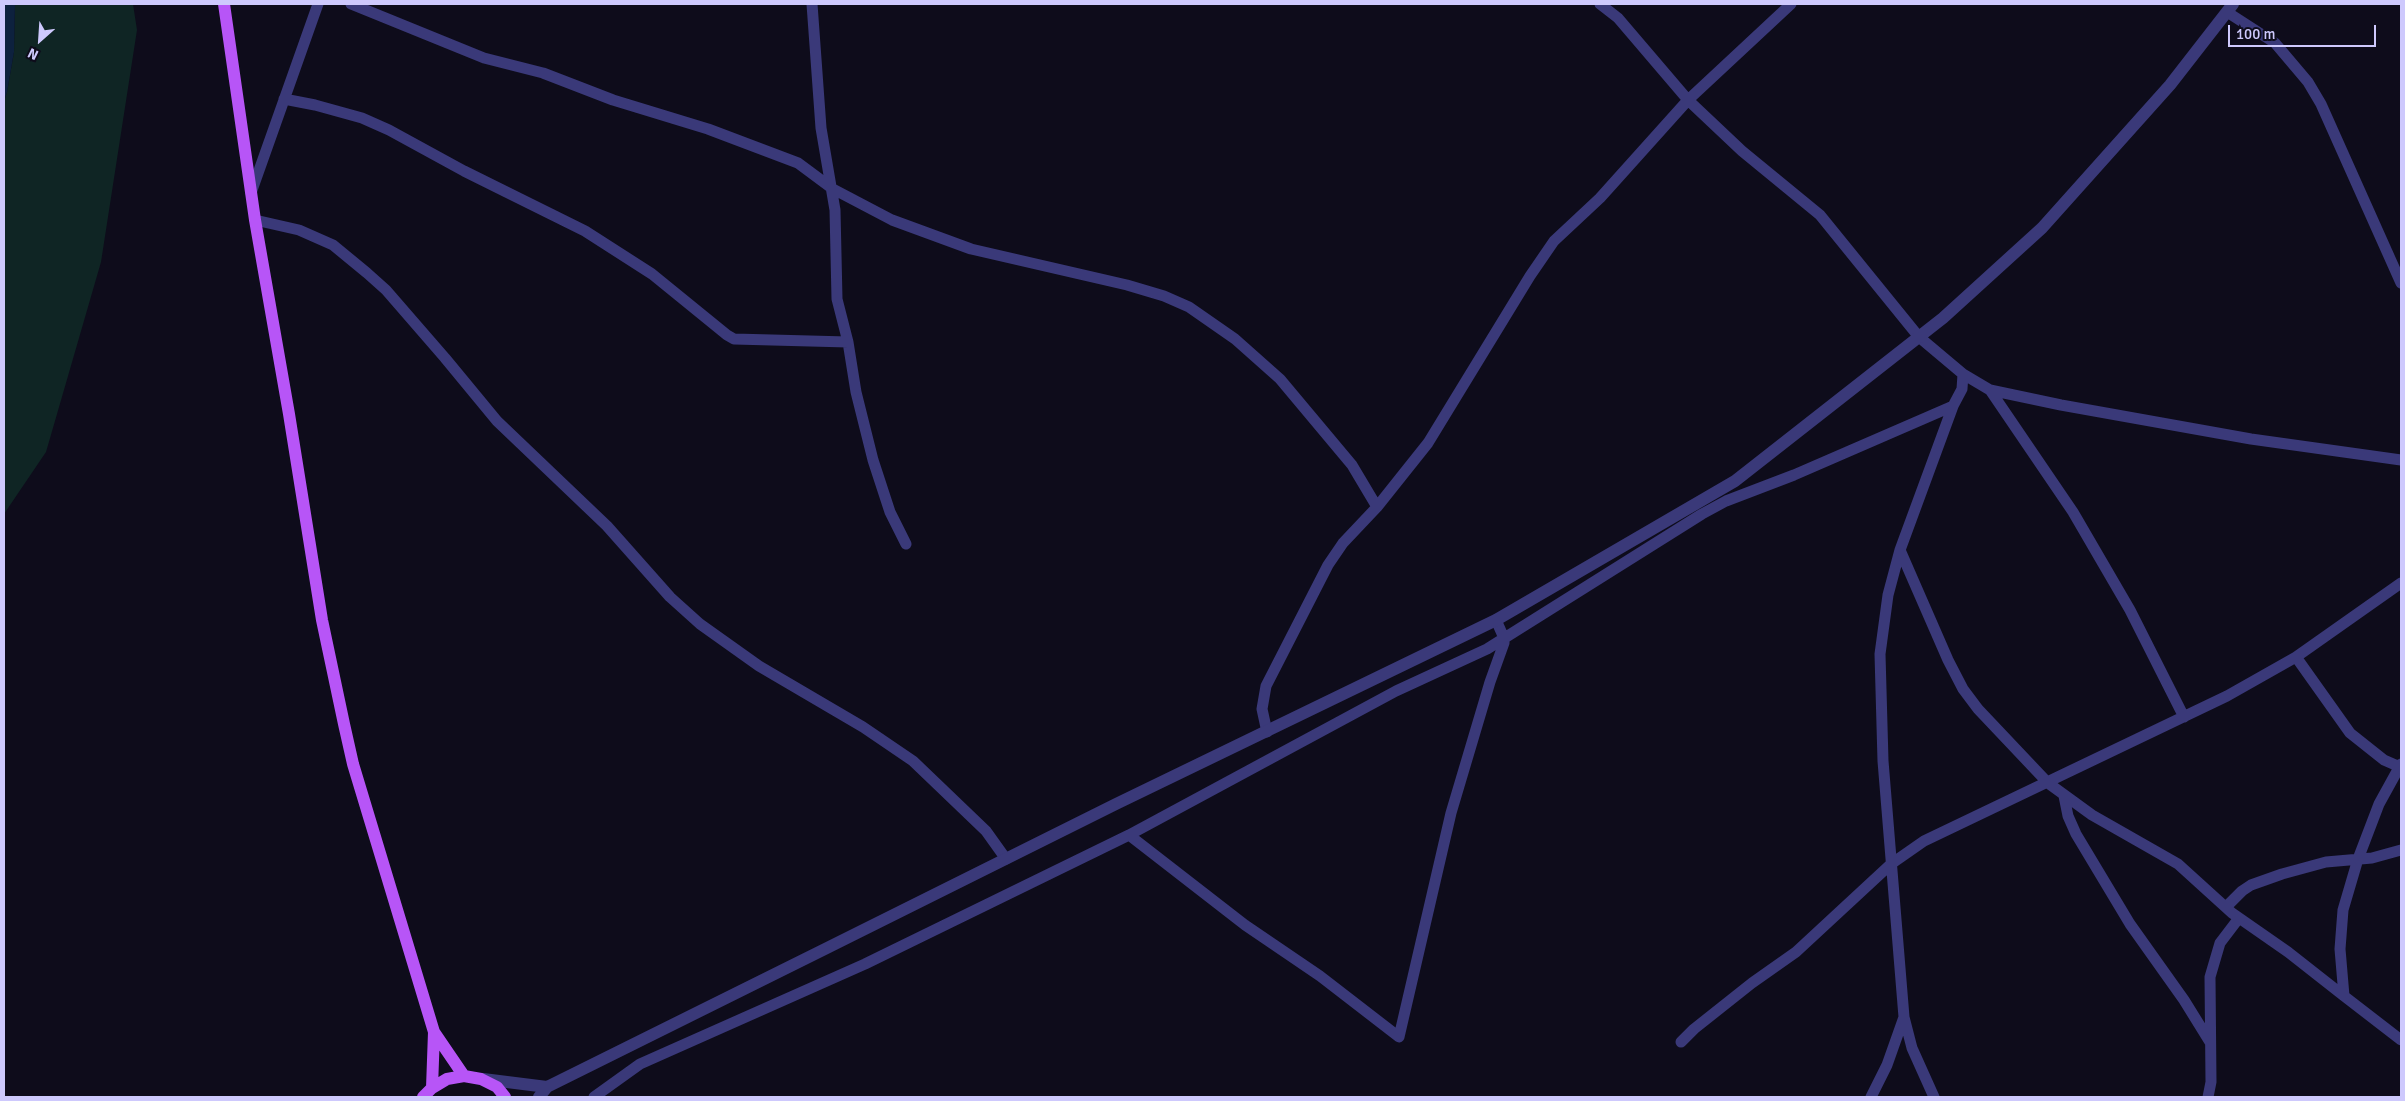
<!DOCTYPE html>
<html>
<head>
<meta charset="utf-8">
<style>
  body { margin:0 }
  #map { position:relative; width:2405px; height:1101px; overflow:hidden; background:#0e0c1b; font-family:Signika,sans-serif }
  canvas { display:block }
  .frame { position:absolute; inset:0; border:5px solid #cec9fd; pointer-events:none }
  .north { position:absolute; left:15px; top:15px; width:50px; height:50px; -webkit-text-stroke:4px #0e0c1b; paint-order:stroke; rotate:206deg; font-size:14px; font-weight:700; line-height:20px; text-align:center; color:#cec9fd }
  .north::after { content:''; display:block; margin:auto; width:18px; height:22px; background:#cec9fd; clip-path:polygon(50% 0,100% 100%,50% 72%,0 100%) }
  .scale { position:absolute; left:2228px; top:25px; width:148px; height:22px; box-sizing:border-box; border:2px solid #cec9fd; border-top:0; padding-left:6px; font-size:15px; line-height:18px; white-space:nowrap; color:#cec9fd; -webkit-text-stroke:4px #0e0c1b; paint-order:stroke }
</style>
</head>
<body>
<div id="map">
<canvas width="2405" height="1101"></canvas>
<div class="frame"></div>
<div class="north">N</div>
<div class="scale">100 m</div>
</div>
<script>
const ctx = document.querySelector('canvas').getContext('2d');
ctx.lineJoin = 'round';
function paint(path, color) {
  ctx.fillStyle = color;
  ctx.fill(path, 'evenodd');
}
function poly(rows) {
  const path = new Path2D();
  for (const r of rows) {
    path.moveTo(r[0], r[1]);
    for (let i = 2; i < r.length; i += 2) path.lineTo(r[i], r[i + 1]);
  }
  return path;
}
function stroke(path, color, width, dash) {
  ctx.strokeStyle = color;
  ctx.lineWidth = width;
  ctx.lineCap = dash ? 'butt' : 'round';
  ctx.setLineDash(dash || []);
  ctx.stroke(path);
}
const green = poly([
  [15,4,133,4,137,30,101,262,46,452,4,514,4,101,7,92,14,52]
]);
const water = poly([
  [4,4,15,4,14,52,7,92,4,101]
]);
const minor = poly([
  [351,4,484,58,543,73,613,100,708,129,798,163,833,189,892,220,971,249,1127,285,1164,296,1189,307,1235,339,1280,379,1352,465,1377,507],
  [812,4,821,128,835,210,837,299,848,342,856,392,873,460,890,512,906,544],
  [1600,4,1618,18,1688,100,1742,151,1820,215,1919,337,1963,374,1990,390,2061,405,2251,439,2401,460],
  [2227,12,2275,43,2308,82,2321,104,2401,283],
  [284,99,315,105,362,118,389,130,464,171,585,231,652,274,727,335,734,339,848,342],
  [251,193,318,4],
  [255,220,299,230,333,245,367,273,386,290,445,358,497,421,607,526,670,597,700,624,759,666,863,727,913,761,986,831,1006,859],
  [1990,390,2073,512,2130,610,2184,717],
  [1900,550,1948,660,1963,689,1978,709,2048,783,2092,815,2178,864,2232,913,2288,952,2344,996],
  [2296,657,2350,733,2384,760,2400,767],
  [1267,732,1262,709,1266,686,1328,565,1343,543,1377,507,1428,443,1530,276,1554,241,1600,198,1688,100,1791,4],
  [2401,764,2379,804,2358,859,2343,910,2340,949,2344,996,2401,1040],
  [2064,796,2068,816,2076,834,2130,924,2184,1000,2210,1042],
  [1129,835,1245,925,1320,976,1399,1037,1451,813,1490,682,1504,643,1504,638,1496,620],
  [2226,907,2242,891,2251,885,2282,874,2326,862,2372,858,2401,850],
  [1681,1042,1694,1029,1752,983,1796,952,1891,864,1924,841,2227,696,2296,657,2401,583],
  [594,1097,640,1064,865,964,1129,835,1396,691,1487,649,1702,514,1726,501,1794,475,1953,406],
  [1871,1097,1887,1065,1904,1017],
  [1934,1097,1912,1048,1904,1017,1883,761,1880,654,1888,595,1900,550,1953,406,1962,389,1963,374],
  [2208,1097,2211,1082,2210,977,2220,943,2239,918]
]);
const tertiary = poly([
  [483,1079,547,1087],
  [539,1097,547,1087,827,948,1116,804,1496,620,1735,481,1943,318,2042,228,2170,85,2233,4]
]);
const primary = poly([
  [224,4,255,220,289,414,322,620,344,724,353,764,434,1032,464,1076],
  [432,1088,434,1032],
  [423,1097,432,1088,447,1079,464,1076,481,1079,497,1087,505,1097]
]);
paint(green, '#0f2524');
paint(water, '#0d213e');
stroke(minor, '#3a3979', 11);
stroke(tertiary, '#3a3979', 12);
stroke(primary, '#b755f7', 12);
</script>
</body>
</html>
